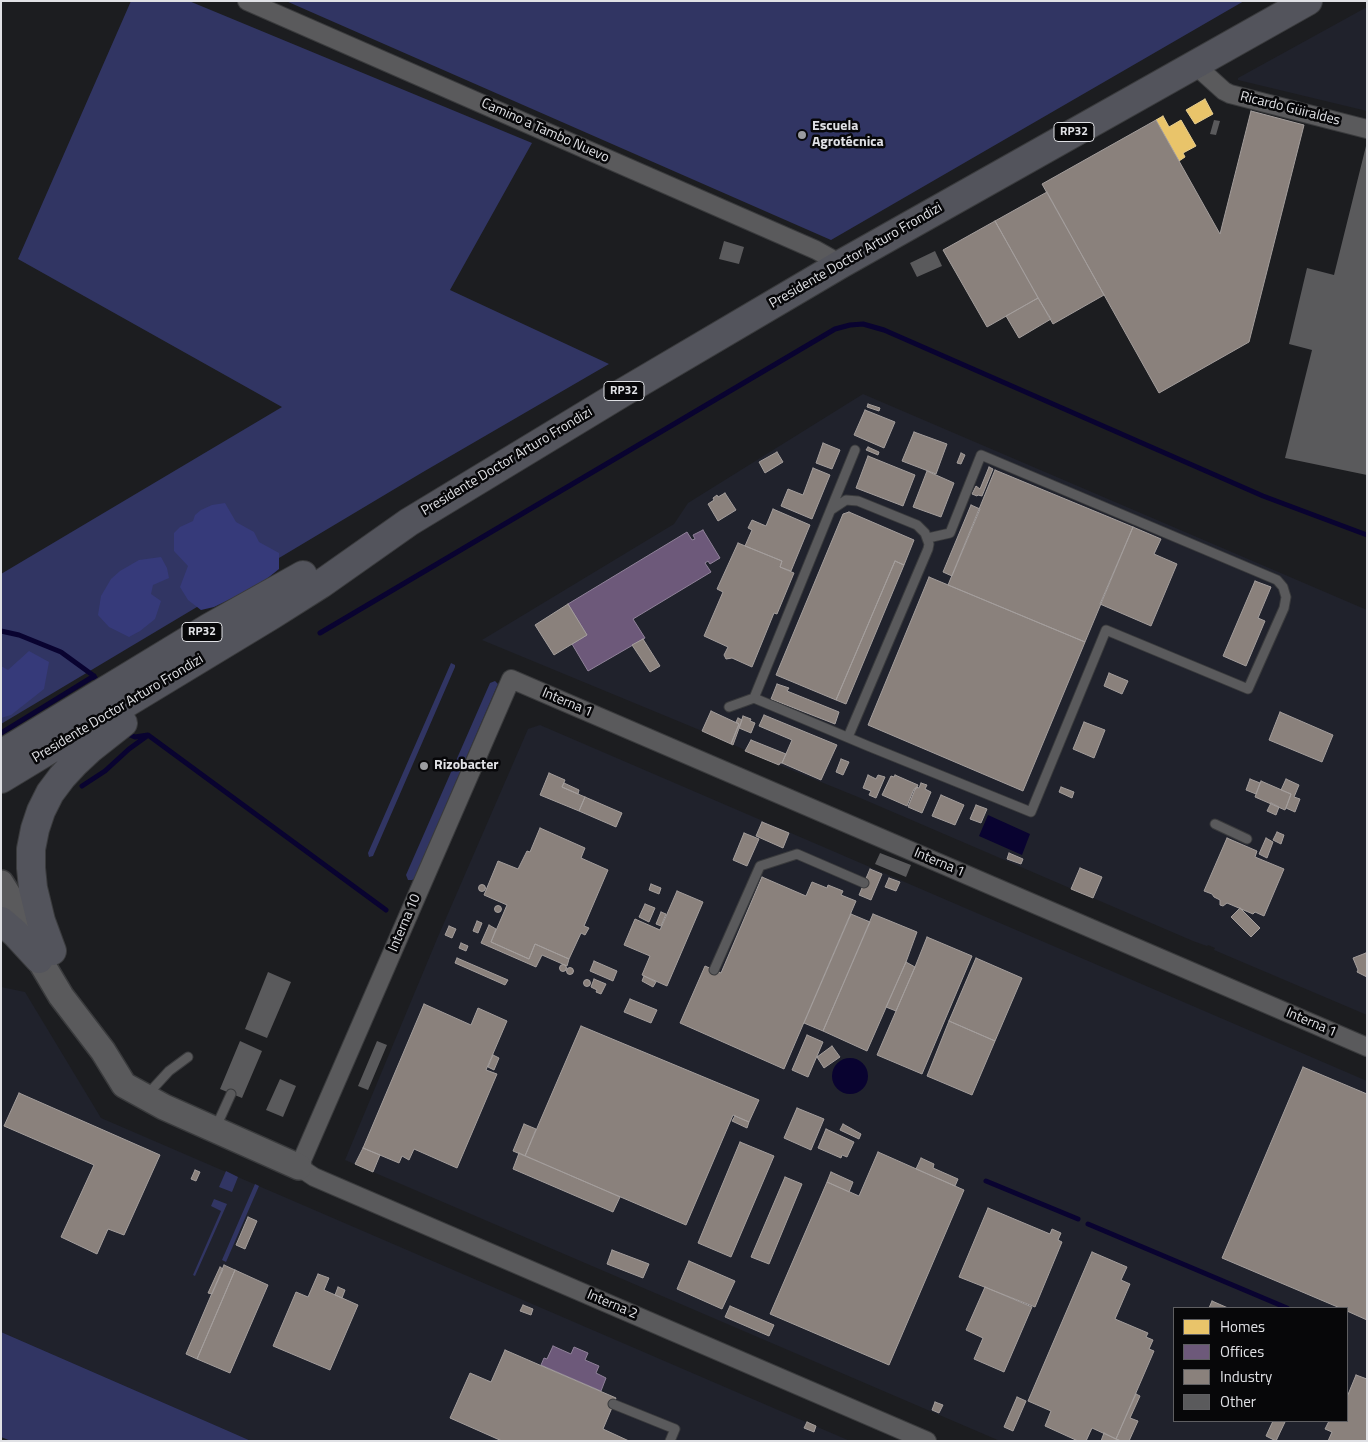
<!DOCTYPE html>
<html>
<head>
<meta charset="utf-8">
<style>
  body { margin:0 }
  #map { position:relative; width:1368px; height:1442px; overflow:hidden; background:#1c1d20; font-family:"Titillium Web",sans-serif }
  canvas { display:block }
  .frame { position:absolute; inset:0; border:2px solid #e0e1e5; pointer-events:none }
  .legend { position:absolute; left:1173px; top:1307px; width:175px; height:115px; box-sizing:border-box; background:#070709; border:1px solid #5e5e61; margin:0; padding:6px 9px; list-style:none; font-size:15px; color:#e0e1e5 }
  .legend li { display:flex; align-items:center; gap:10px; height:25px }
  .legend b { width:25px; border:1px solid #5e5e61 }
</style>
</head>
<body>
<div id="map">
<canvas width="1368" height="1442"></canvas>
<div class="frame"></div>
<ul class="legend">
<li><b style="height:14px;background:#e9c46a"></b>Homes</li>
<li><b style="height:14px;background:#6d597a"></b>Offices</li>
<li><b style="height:14px;background:#8a817c"></b>Industry</li>
<li><b style="height:14px;background:#5a5a5c"></b>Other</li>
</ul>
</div>
<script>
const ctx = document.querySelector('canvas').getContext('2d');
ctx.lineJoin = 'round';
function paint(path, color) {
  ctx.fillStyle = color;
  ctx.fill(path, 'evenodd');
}
function poly(rows) {
  const path = new Path2D();
  for (const r of rows) {
    if (r.length === 3) {
      path.moveTo(r[0] + r[2], r[1]);
      path.arc(r[0], r[1], r[2], 0, 2 * Math.PI);
      continue;
    }
    path.moveTo(r[0], r[1]);
    for (let i = 2; i < r.length; i += 2) path.lineTo(r[i], r[i + 1]);
  }
  return path;
}
function stroke(path, color, width, dash) {
  ctx.strokeStyle = color;
  ctx.lineWidth = width;
  ctx.lineCap = dash ? 'butt' : 'round';
  ctx.setLineDash(dash || []);
  ctx.stroke(path);
}
function label(font, color, halo, rows, align = 'center') {
  ctx.font = font + ' "Titillium Web",sans-serif';
  ctx.lineWidth = 5;
  ctx.setLineDash([]);
  ctx.textBaseline = 'middle';
  ctx.strokeStyle = halo;
  ctx.fillStyle = color;
  for (const [text, x, y, turn = 0] of rows) {
    ctx.save();
    ctx.translate(x, y);
    ctx.rotate((+turn || 0) * Math.PI / 180);
    ctx.textAlign = isNaN(turn) ? turn : align;
    if (halo) ctx.strokeText(text, 0, 0);
    ctx.fillText(text, 0, 0);
    ctx.restore();
  }
}
const built = poly([
  [1367,7,1367,111,1238,80,1238,78],
  [863,394,1367,610,1367,1015,1214,950,1215,948,1208,945,1207,946,1193,941,858,797,779,765,702,731,482,640,674,524,688,503],
  [540,725,1367,1081,1367,1441,1000,1441,345,1160,437,939,528,729],
  [1174,1308,1347,1308,1347,1421,1174,1421],
  [1,987,25,992,101,1118,850,1441,251,1441,1,1332]
]);
const green = poly([
  [131,1,189,1,532,143,450,290,609,364,423,472,1,724,1,574,282,407,18,259],
  [286,1,1244,1,831,240],
  [451,663,455,665,455,667,373,856,369,857,368,853],
  [495,681,498,684,497,686,414,879,412,880,408,880,406,875,490,683],
  [226,1171,238,1177,232,1192,219,1187],
  [255,1184,259,1186,226,1262,222,1260],
  [214,1199,227,1204,195,1276,193,1275,221,1211,211,1206],
  [1,1332,226,1430,251,1441,11,1441,1,1437]
]);
const forest = poly([
  [225,503,236,522,254,532,259,542,279,553,279,569,259,585,214,607,201,610,188,600,180,587,188,566,174,551,174,533,180,527,193,521,195,515,201,510,212,505],
  [161,557,167,568,169,578,153,585,151,594,161,601,155,619,140,631,129,637,109,627,98,615,101,596,111,579,120,571,139,560],
  [29,651,49,662,44,689,11,715,1,718,1,666,8,670]
]);
const water = poly([
  [988,815,1030,834,1022,855,979,836],
  [850,1076,18]
]);
const homes = poly([
  [1205,99,1213,114,1195,124,1186,110,1205,99],
  [1163,116,1169,127,1181,120,1196,146,1183,153,1185,157,1179,161,1156,120,1163,116]
]);
const offices = poly([
  [703,530,720,558,710,564,708,561,705,563,711,572,633,619,645,638,588,671,572,644,587,635,568,604,687,532,692,540,695,539,693,535,703,530],
  [553,1346,571,1354,574,1347,588,1353,585,1360,599,1366,596,1373,606,1378,601,1391,541,1365,544,1358,547,1359,553,1346]
]);
const industry = poly([
  [1251,111,1304,125,1249,342,1159,393,1042,184,1156,120,1220,234,1251,111],
  [1047,192,1104,295,1053,324,995,221,1047,192],
  [995,221,1038,298,987,327,943,250,995,221],
  [1038,298,1051,319,1019,338,1006,316,1038,298],
  [868,404,880,408,879,411,867,407,868,404],
  [865,410,895,422,884,448,854,435,865,410],
  [914,432,947,444,936,474,902,461,914,432],
  [823,443,840,450,832,469,816,463,823,443],
  [868,447,879,452,878,455,866,450,868,447],
  [777,452,783,462,765,473,759,462,777,452],
  [961,453,965,455,961,464,957,463,961,453],
  [868,456,915,475,903,506,856,488,868,456],
  [989,467,993,469,982,496,978,495,977,496,972,494,976,486,980,489,989,467],
  [813,468,830,475,812,519,781,506,788,489,803,495,813,468],
  [995,470,1133,527,1085,642,948,585,995,470],
  [927,471,954,483,941,517,913,507,927,471],
  [725,493,736,510,718,521,708,504,714,500,713,498,717,495,718,497,725,493],
  [971,505,980,509,952,576,943,572,971,505],
  [773,509,810,525,791,571,780,567,782,561,745,546,752,530,748,528,752,520,766,526,773,509],
  [849,512,914,540,904,565,895,561,836,700,776,675,843,514,849,512],
  [1133,527,1161,539,1154,554,1177,564,1151,626,1100,604,1133,527],
  [738,543,782,561,780,567,794,573,777,614,774,613,752,667,732,658,726,659,724,655,728,647,704,636,723,592,717,589,738,543],
  [895,561,904,565,846,704,836,700,895,561],
  [929,577,1085,642,1023,791,868,725,929,577],
  [1255,581,1271,587,1258,618,1265,621,1246,666,1223,656,1255,581],
  [568,604,587,635,554,655,535,625,568,604],
  [643,639,660,666,650,672,632,645,643,639],
  [1109,673,1128,681,1122,694,1104,686,1109,673],
  [777,684,789,688,787,691,839,712,835,724,771,699,777,684],
  [711,711,739,724,731,744,702,731,711,711],
  [1280,712,1333,735,1322,762,1269,740,1280,712],
  [764,715,837,745,821,780,782,763,792,740,759,726,764,715],
  [743,716,751,719,750,721,755,723,751,733,739,728,743,716],
  [738,718,742,720,733,745,731,744,739,724,736,722,738,718],
  [1084,722,1105,730,1094,758,1073,749,1084,722],
  [751,740,786,754,782,763,780,763,779,765,745,751,751,740],
  [841,759,849,762,843,775,836,772,841,759],
  [549,773,565,780,562,787,585,797,579,811,540,795,549,773],
  [868,775,876,779,878,775,885,777,876,798,869,795,871,791,863,788,868,775],
  [895,775,918,785,916,789,914,789,907,806,882,795,891,776,894,777,895,775],
  [1250,779,1260,783,1256,794,1246,790,1250,779],
  [1286,779,1299,785,1294,797,1300,799,1295,812,1286,808,1291,794,1281,790,1286,779],
  [1261,781,1291,794,1285,810,1255,797,1261,781],
  [564,783,579,790,578,794,562,787,564,783],
  [921,783,927,785,925,789,931,792,922,813,908,807,916,787,919,788,921,783],
  [1061,787,1074,792,1072,798,1059,792,1061,787],
  [941,795,964,805,955,825,932,816,941,795],
  [585,797,622,813,616,827,579,811,585,797],
  [1271,803,1279,807,1276,815,1267,811,1271,803],
  [976,805,987,809,981,823,970,819,976,805],
  [762,822,789,833,783,848,756,836,762,822],
  [540,828,585,848,581,858,608,870,584,926,589,928,585,935,581,933,569,959,535,944,529,959,491,942,507,905,484,895,498,861,518,869,527,851,530,852,540,828],
  [1277,832,1284,835,1281,844,1273,840,1277,832],
  [744,833,759,839,747,866,733,860,744,833],
  [1227,838,1257,851,1255,857,1284,869,1264,916,1255,912,1253,914,1227,903,1223,906,1220,905,1220,900,1214,897,1212,894,1204,891,1227,838],
  [1266,838,1273,842,1267,858,1259,854,1266,838],
  [1009,853,1023,859,1021,864,1007,859,1009,853],
  [1080,868,1102,877,1093,898,1071,889,1080,868],
  [870,869,882,874,871,900,859,895,870,869],
  [762,877,806,896,812,882,827,888,828,885,843,891,841,895,856,901,784,1069,680,1023,705,966,721,973,762,877],
  [889,878,900,882,896,891,885,887,889,878],
  [651,884,661,888,659,894,649,890,651,884],
  [482,888,3.5],
  [677,891,703,902,667,986,642,975,650,956,624,945,635,919,660,930,677,891],
  [645,904,655,908,649,922,639,917,645,904],
  [498,909,3.5],
  [1240,908,1260,928,1251,937,1231,917,1240,908],
  [661,912,666,914,661,926,656,924,661,912],
  [851,914,870,922,823,1031,804,1023,851,914],
  [873,914,917,932,906,962,867,1051,823,1031,873,914],
  [477,921,482,923,478,933,473,931,477,921],
  [489,925,496,929,491,942,529,959,535,944,569,959,567,966,542,955,536,967,481,943,489,925],
  [449,926,456,929,452,938,445,935,449,926],
  [927,937,972,956,922,1074,877,1055,915,967,927,937],
  [461,943,468,946,466,951,459,948,461,943],
  [1367,951,1367,977,1357,972,1358,970,1353,958,1366,953,1367,951],
  [457,958,508,980,505,985,455,963,457,958],
  [976,958,1022,978,995,1041,949,1021,976,958],
  [594,961,617,971,613,981,590,971,594,961],
  [906,962,915,967,896,1011,886,1007,906,962],
  [563,968,3.5],
  [570,971,3.5],
  [644,976,656,982,653,987,642,981,644,976],
  [594,979,606,984,601,994,596,992,597,990,591,987,594,979],
  [587,983,3.5],
  [630,999,657,1010,651,1023,624,1012,630,999],
  [424,1004,471,1025,478,1008,507,1021,486,1070,497,1074,457,1168,414,1149,409,1160,402,1156,399,1163,363,1148,424,1004],
  [949,1021,995,1041,972,1095,927,1076,949,1021],
  [581,1026,759,1100,749,1122,733,1115,686,1225,525,1156,581,1026],
  [807,1035,823,1042,808,1077,792,1070,807,1035],
  [832,1046,840,1057,824,1068,817,1057,832,1046],
  [493,1055,499,1058,494,1070,488,1067,493,1055],
  [1303,1067,1367,1094,1367,1320,1347,1311,1347,1308,1340,1308,1222,1258,1303,1067],
  [19,1093,160,1155,124,1235,108,1229,97,1254,61,1237,94,1165,4,1126,19,1093],
  [797,1108,824,1119,811,1150,784,1138,797,1108],
  [735,1116,749,1122,747,1128,732,1121,735,1116],
  [524,1124,536,1129,525,1156,513,1151,524,1124],
  [843,1124,861,1134,859,1139,840,1130,843,1124],
  [826,1129,854,1142,847,1157,842,1155,841,1158,818,1148,826,1129],
  [740,1142,774,1156,731,1257,698,1243,740,1142],
  [363,1148,380,1155,373,1172,355,1164,363,1148],
  [878,1152,964,1190,889,1365,770,1314,827,1182,859,1196,878,1152],
  [519,1153,620,1197,613,1212,513,1169,519,1153],
  [921,1158,934,1164,933,1168,958,1179,955,1186,916,1169,921,1158],
  [195,1170,200,1172,196,1181,191,1179,195,1170],
  [831,1172,853,1182,849,1192,827,1182,831,1172],
  [785,1177,802,1184,769,1264,751,1257,785,1177],
  [988,1208,1050,1234,1052,1229,1061,1233,1058,1240,1062,1242,1035,1307,959,1277,988,1208],
  [248,1217,257,1221,245,1249,236,1245,248,1217],
  [612,1250,649,1264,643,1278,607,1264,612,1250],
  [1092,1252,1127,1267,1121,1280,1130,1284,1115,1319,1148,1333,1146,1337,1153,1340,1149,1349,1154,1351,1116,1439,1092,1428,1086,1441,1078,1441,1045,1426,1051,1411,1028,1401,1092,1252],
  [689,1261,735,1281,722,1309,677,1289,689,1261],
  [224,1265,235,1270,197,1359,186,1354,224,1265],
  [220,1267,223,1269,212,1294,208,1293,220,1267],
  [235,1270,268,1285,230,1373,197,1359,235,1270],
  [318,1274,329,1278,324,1290,358,1305,330,1370,273,1346,296,1292,308,1297,318,1274],
  [338,1287,345,1290,342,1298,335,1295,338,1287],
  [985,1287,1032,1307,1004,1372,974,1359,983,1338,966,1330,985,1287],
  [1212,1301,1228,1308,1209,1308,1212,1301],
  [523,1305,533,1309,531,1315,520,1311,523,1305],
  [730,1306,774,1325,769,1336,725,1317,730,1306],
  [505,1350,616,1398,603,1429,629,1441,502,1441,450,1418,470,1373,491,1382,505,1350],
  [1356,1375,1367,1379,1367,1441,1328,1441,1332,1432,1325,1429,1329,1421,1347,1421,1347,1397,1356,1375],
  [1136,1394,1140,1396,1130,1418,1138,1421,1129,1441,1121,1441,1116,1439,1136,1394],
  [1017,1397,1026,1401,1013,1431,1004,1427,1017,1397],
  [935,1402,943,1405,939,1413,932,1410,935,1402],
  [1273,1421,1283,1421,1285,1422,1276,1441,1266,1436,1273,1421],
  [807,1422,816,1426,814,1432,804,1428,807,1422],
  [1104,1433,1116,1439,1121,1441,1101,1441,1104,1433]
]);
const stream = poly([
  [1,631,19,635,61,652,94,676,98,683],
  [320,633,835,329,850,325,863,324,884,330,1263,496,1367,535],
  [1,733,94,676],
  [130,735,135,737,148,735,386,910],
  [82,786,105,771,129,749,147,736],
  [986,1181,1078,1219],
  [1088,1224,1287,1308]
]);
const building = poly([
  [1214,120,1220,121,1216,135,1210,134],
  [1366,146,1367,146,1367,475,1285,458,1312,350,1289,344,1307,268,1334,275],
  [724,241,744,247,739,264,719,259],
  [935,251,942,266,917,277,910,263],
  [880,853,911,865,906,877,875,864],
  [268,972,291,982,267,1038,245,1029],
  [240,1041,262,1051,242,1098,220,1089],
  [377,1041,387,1045,368,1090,358,1086],
  [280,1079,296,1086,283,1117,266,1110]
]);
const lane = poly([
  [831,510,846,500,858,501,917,525,925,533,929,544,928,549,848,737],
  [754,698,855,450],
  [729,707,754,698,868,746,1031,812,1106,630,1248,689,1284,608,1286,597,1283,587,1277,580,981,455,950,533,928,538],
  [1215,824,1247,839],
  [714,970,760,866,797,854,864,883],
  [147,1095,169,1071,188,1057],
  [216,1127,231,1094],
  [613,1404,675,1429,670,1441]
]);
const street = poly([
  [247,1,816,250,841,264],
  [1194,64,1224,91,1230,94,1367,129],
  [927,1441,314,1177,299,1167,511,679,1367,1047]
]);
const secondary = poly([
  [1,883,31,931,39,959,61,996,103,1051,124,1085,164,1107,299,1167]
]);
const primary = poly([
  [1,754,210,627,303,575],
  [1,779,272,615,321,584,409,522,622,393,841,264,1308,1],
  [1,921,15,933,39,959],
  [52,951,41,921,33,888,31,868,31,849,35,829,41,811,50,793,62,777,75,763,90,749,123,723]
]);
const markers = [
  [802,135,5,"#9b9ca0"],
  [424,766,5,"#9b9ca0"]
];
const shields = [
  [1074,132,40],
  [624,391,40],
  [202,632,40]
];
const shieldNames = [
  ["RP32",1074,132],
  ["RP32",624,391],
  ["RP32",202,632]
];
const streetNames = [
  ["Ricardo Güiraldes",1290,109,14],
  ["Camino a Tambo Nuevo",545,131,24],
  ["Presidente Doctor Arturo Frondizi",856,256,-30],
  ["Presidente Doctor Arturo Frondizi",507,462,-31],
  ["Interna 1",567,703,23],
  ["Presidente Doctor Arturo Frondizi",118,709,-31],
  ["Interna 1",939,863,23],
  ["Interna 10",405,923,-67],
  ["Interna 1",1311,1023,23],
  ["Interna 2",612,1305,23]
];
const poiNames = [
  ["Escuela",812,127],
  ["Agrotécnica",812,143],
  ["Rizobacter",434,766]
];
paint(built, '#20222c');
paint(green, '#313563');
paint(forest, '#363a7a');
paint(water, '#090330');
paint(homes, '#e9c46a');
stroke(homes, '#e6cd8f', 1);
paint(offices, '#6d597a');
stroke(offices, '#90829a', 1);
paint(industry, '#8a817c');
stroke(industry, '#a49e9c', 1);
stroke(stream, '#090330', 5);
paint(building, '#5a5a5c');
stroke(lane, '#3a3b3d', 11);
stroke(street, '#3a3b3d', 20);
stroke(secondary, '#3a3b3d', 28);
stroke(primary, '#3a3b3d', 30);
stroke(lane, '#5a5a5c', 9);
stroke(street, '#5a5a5c', 18);
stroke(secondary, '#5a5a5c', 25);
stroke(primary, '#53545c', 28);
for (const [x, y, r, color] of markers) {
  const dot = new Path2D();
  dot.arc(x, y, r, 0, 2 * Math.PI);
  ctx.fillStyle = color;
  ctx.fill(dot);
  stroke(dot, '#070709', 2);
}
for (const [x, y, w] of shields) {
  const box = new Path2D();
  box.roundRect(x - w / 2, y - 9.5, w, 19, 4);
  ctx.fillStyle = '#070709';
  ctx.fill(box);
  stroke(box, '#e0e1e5', 1);
}
label('bold 12px', '#e0e1e5', null, shieldNames);
label('14px', '#e0e1e5', '#070709', streetNames);
label('bold 14px', '#e0e1e5', '#070709', poiNames, 'left');
</script>
</body>
</html>
